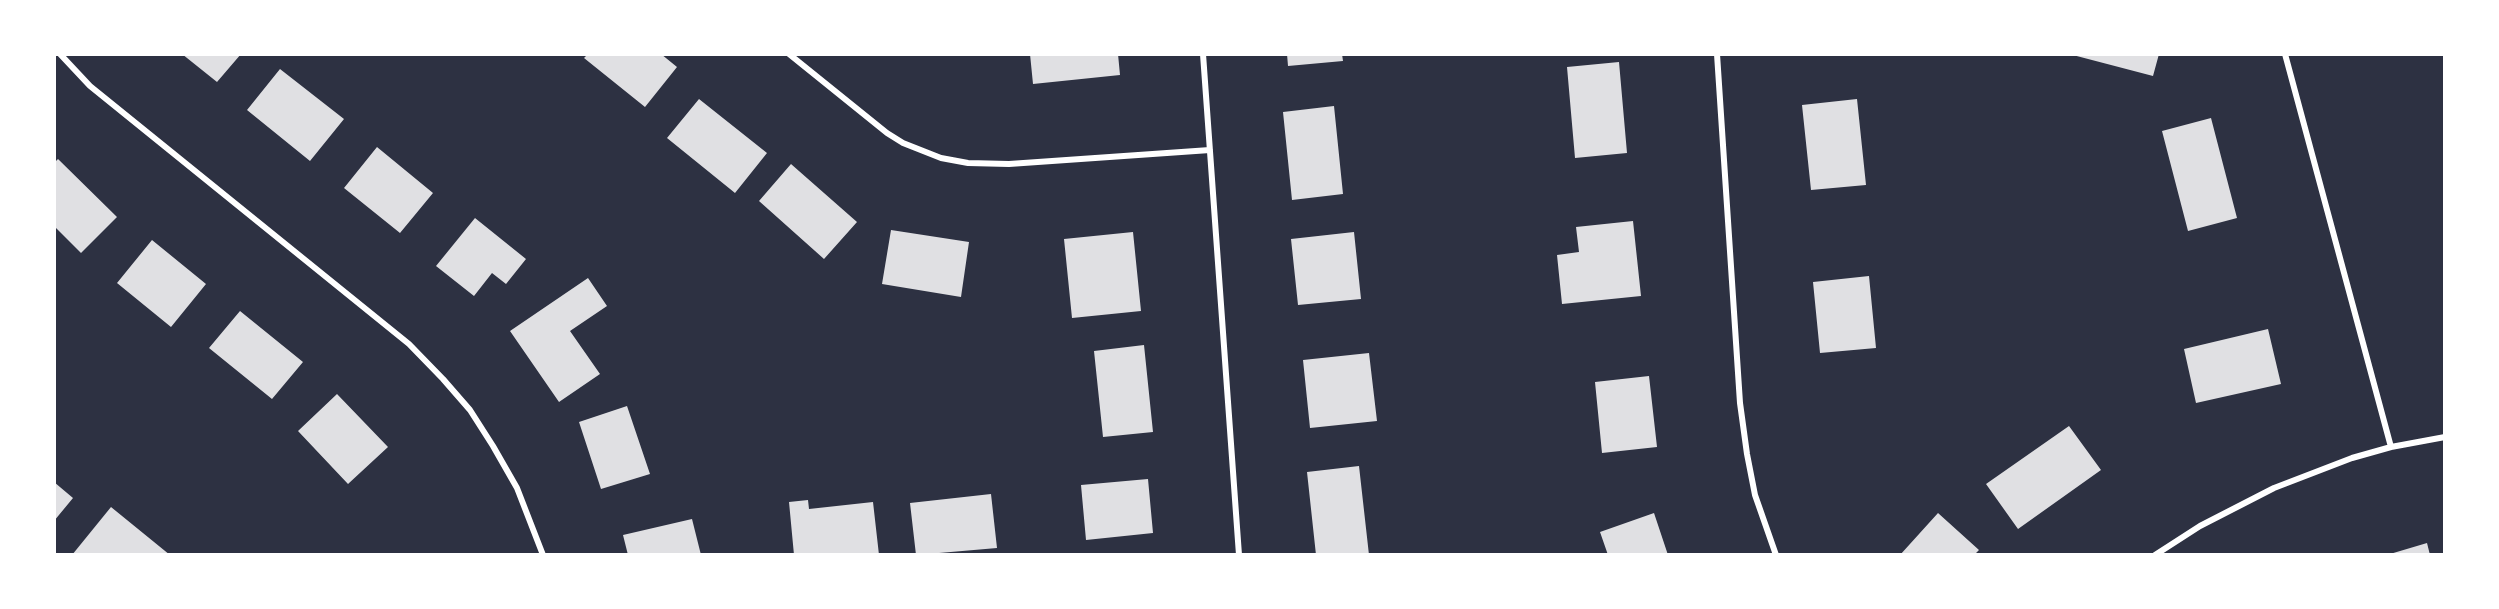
<!DOCTYPE html>
<html>
<head>
<meta charset="utf-8">
<style>
  body { margin:0 }
  #map { position:relative; width:2499px; height:609px; overflow:hidden; background:#2d3142; font-family:Lato,sans-serif }
  canvas { display:block }
  .frame { position:absolute; inset:0; border:56px solid #fff; pointer-events:none }
</style>
</head>
<body>
<div id="map">
<canvas width="2499" height="609"></canvas>
<div class="frame"></div>
</div>
<script>
const ctx = document.querySelector('canvas').getContext('2d');
ctx.lineJoin = 'round';
function paint(path, color) {
  ctx.fillStyle = color;
  ctx.fill(path, 'evenodd');
}
function poly(rows) {
  const path = new Path2D();
  for (const r of rows) {
    path.moveTo(r[0], r[1]);
    for (let i = 2; i < r.length; i += 2) path.lineTo(r[i], r[i + 1]);
  }
  return path;
}
function stroke(path, color, width, dash) {
  ctx.strokeStyle = color;
  ctx.lineWidth = width;
  ctx.lineCap = dash ? 'butt' : 'round';
  ctx.setLineDash(dash || []);
  ctx.stroke(path);
}
const building = poly([
  [182,54,241,54,217,82],
  [588,54,661,54,677,67,645,107,584,58],
  [1030,54,1118,54,1120,75,1033,84],
  [1287,54,1342,54,1343,61,1288,66],
  [2069,54,2159,54,2153,76],
  [1619,62,1627,153,1575,158,1567,67],
  [280,69,344,119,310,161,247,110],
  [699,99,767,153,735,193,667,138],
  [1857,99,1866,185,1811,190,1802,105],
  [1334,106,1343,194,1292,200,1283,112],
  [2211,118,2237,218,2188,231,2162,131],
  [377,147,433,193,400,233,344,188],
  [58,159,117,217,81,253,54,226,54,163],
  [791,164,857,222,824,259,759,201],
  [475,218,526,259,506,284,492,273,474,296,436,266],
  [1633,221,1641,296,1562,304,1557,255,1579,252,1576,227],
  [891,230,969,242,961,297,882,284],
  [1133,232,1141,311,1072,318,1064,239],
  [1354,232,1361,299,1298,305,1291,239],
  [152,240,206,284,171,327,117,283],
  [1869,276,1876,348,1820,353,1813,282],
  [588,278,607,306,570,331,600,374,559,402,510,331],
  [240,311,303,362,272,399,209,348],
  [2268,329,2281,384,2196,403,2184,349],
  [1144,345,1153,432,1103,437,1094,351],
  [1369,353,1377,421,1310,428,1303,360],
  [1649,376,1657,447,1602,453,1595,382],
  [337,394,388,447,348,484,298,431],
  [627,406,650,474,601,489,579,422],
  [2069,426,2101,470,2018,529,1986,484],
  [1359,466,1369,555,1316,555,1307,472],
  [1148,479,1153,533,1086,540,1081,485],
  [54,482,73,498,54,521],
  [991,494,997,548,916,555,910,503],
  [808,500,809,509,873,502,879,555,794,555,789,502],
  [111,507,170,555,72,555],
  [1654,513,1668,555,1608,555,1600,532],
  [1938,513,1979,550,1974,555,1900,555],
  [692,519,701,555,628,555,623,535],
  [2427,543,2430,555,2390,555,2390,554]
]);
const minor = poly([
  [60,54,90,86,409,344,443,379,470,410,493,446,517,488,543,555],
  [789,54,887,133,903,143,941,158,968,163,1009,164,1210,150],
  [1203,54,1239,555],
  [1717,54,1740,403,1747,454,1755,495,1776,555],
  [2285,54,2391,447],
  [2155,555,2200,526,2274,488,2352,458,2391,447,2445,437]
]);
paint(building, '#e0e0e3');
stroke(minor, '#fff', 6);
</script>
</body>
</html>
